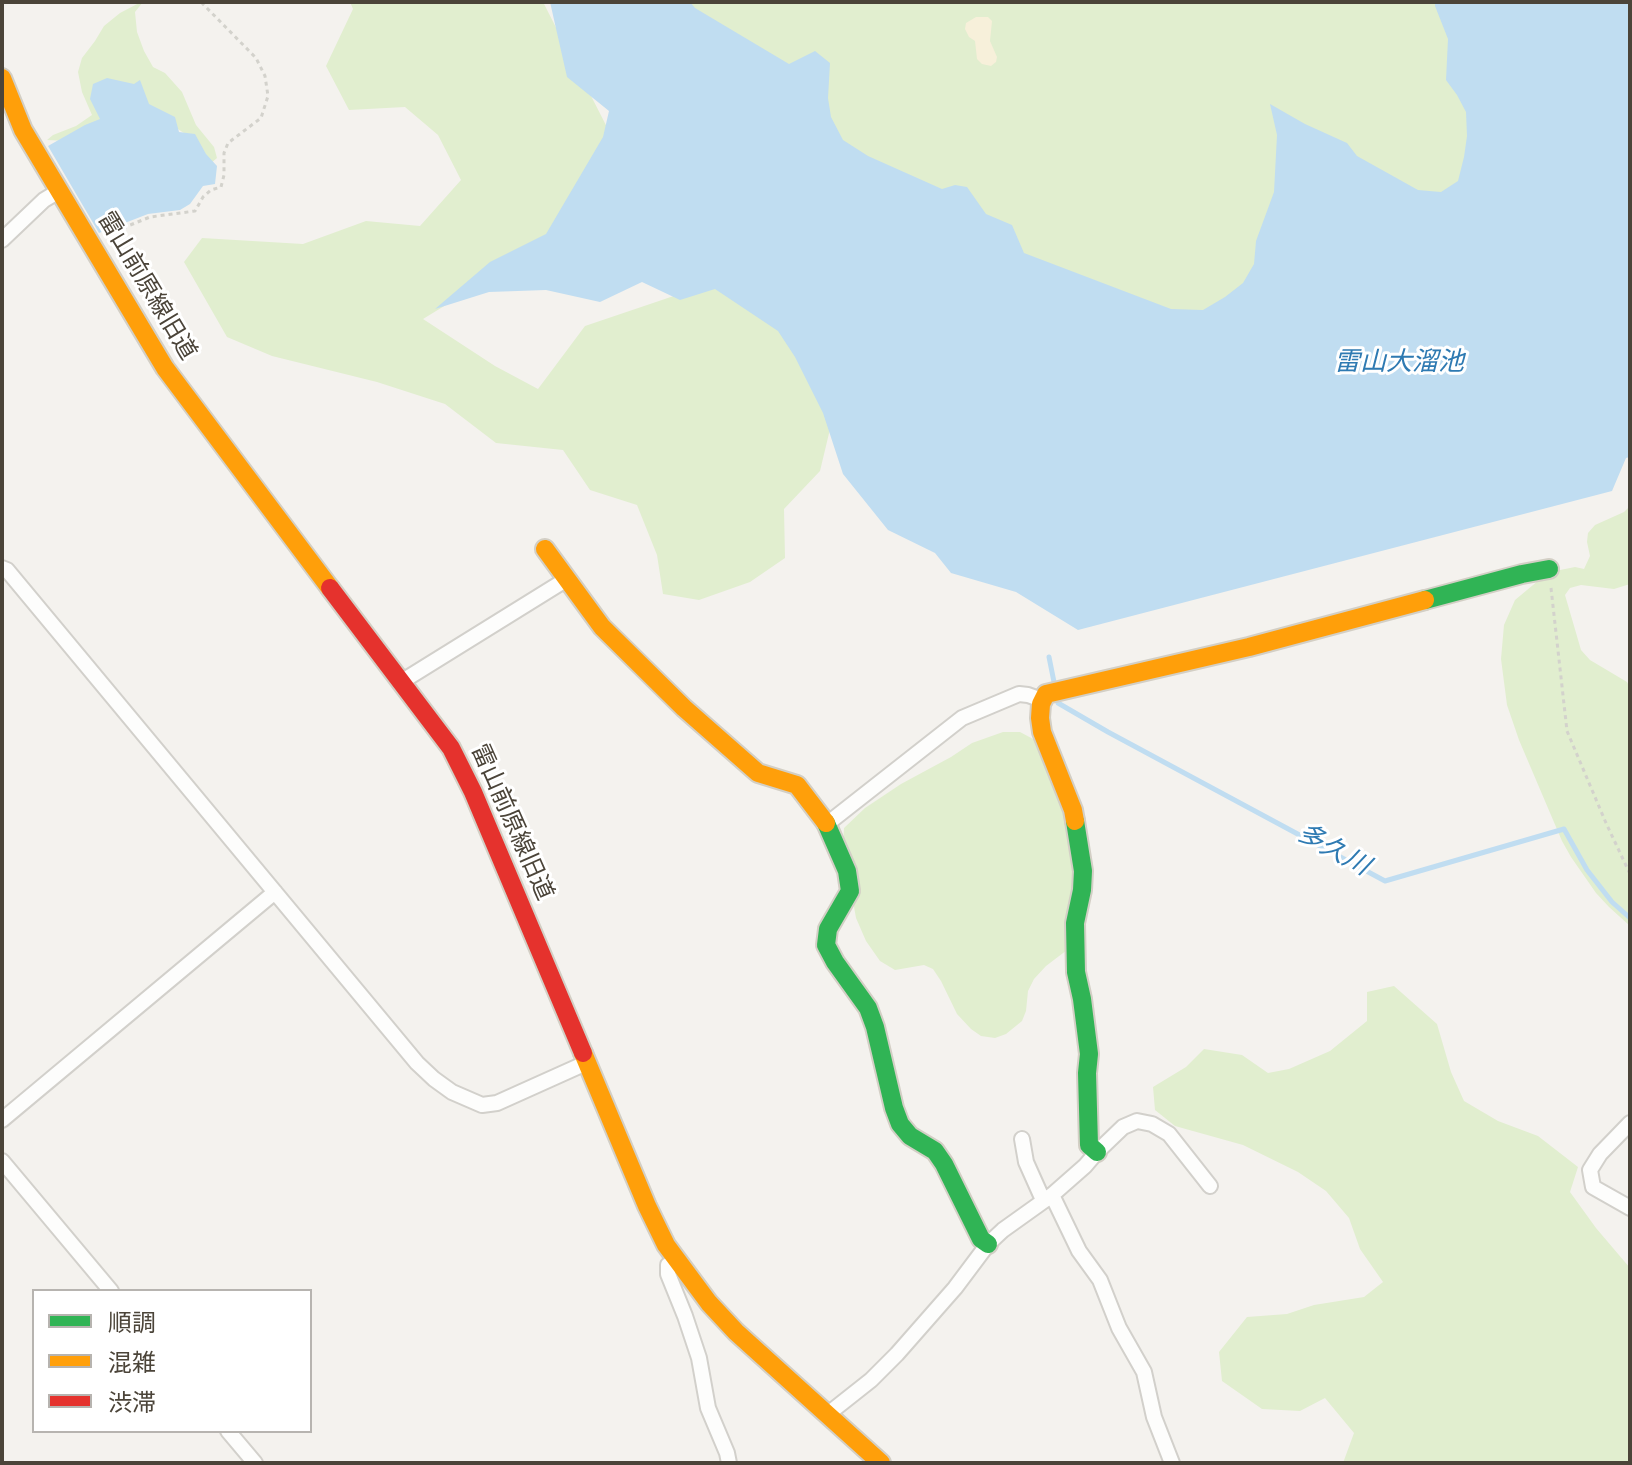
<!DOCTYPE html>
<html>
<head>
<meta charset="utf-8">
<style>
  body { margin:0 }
  #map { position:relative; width:1632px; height:1465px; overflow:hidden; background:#f4f2ee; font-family:Overpass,"Noto Sans JP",sans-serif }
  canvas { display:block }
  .frame { position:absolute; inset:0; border:4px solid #4b4439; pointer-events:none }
  .legend { position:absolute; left:32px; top:1289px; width:280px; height:144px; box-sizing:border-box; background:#fff; border:2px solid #b7b4b0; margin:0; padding:10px 14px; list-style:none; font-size:24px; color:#4b4439 }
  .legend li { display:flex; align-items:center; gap:16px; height:40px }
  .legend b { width:40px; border:2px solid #b7b4b0 }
</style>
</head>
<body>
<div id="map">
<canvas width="1632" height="1465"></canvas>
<div class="frame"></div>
<ul class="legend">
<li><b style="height:10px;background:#30b455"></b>順調</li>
<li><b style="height:10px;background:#ff9f0a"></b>混雑</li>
<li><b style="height:10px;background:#e5322d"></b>渋滞</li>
</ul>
</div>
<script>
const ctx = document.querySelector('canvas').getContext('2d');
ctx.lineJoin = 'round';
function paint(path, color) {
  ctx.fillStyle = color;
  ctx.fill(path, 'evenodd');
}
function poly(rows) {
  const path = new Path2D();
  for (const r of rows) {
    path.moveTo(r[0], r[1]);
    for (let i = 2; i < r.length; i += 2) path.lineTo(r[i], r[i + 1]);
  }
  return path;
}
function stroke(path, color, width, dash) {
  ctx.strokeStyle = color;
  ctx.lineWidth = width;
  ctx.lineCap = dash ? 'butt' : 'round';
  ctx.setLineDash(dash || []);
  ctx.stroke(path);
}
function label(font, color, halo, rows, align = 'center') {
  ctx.font = font + ' Overpass,"Noto Sans JP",sans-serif';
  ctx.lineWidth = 6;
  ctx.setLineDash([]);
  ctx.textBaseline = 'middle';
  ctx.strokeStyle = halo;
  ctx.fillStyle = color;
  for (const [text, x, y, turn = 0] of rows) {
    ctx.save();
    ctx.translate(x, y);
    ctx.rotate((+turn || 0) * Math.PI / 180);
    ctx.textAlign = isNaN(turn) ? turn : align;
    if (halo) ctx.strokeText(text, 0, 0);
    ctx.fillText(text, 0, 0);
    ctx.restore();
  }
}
const green = poly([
  [141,2,143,2,135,12,137,32,144,51,153,67,165,73,182,92,196,125,214,147,217,158,210,164,191,138,175,127,107,119,68,141,47,140,53,135,76,126,92,115,82,92,78,72,82,58,95,41,104,26,120,13],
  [350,2,543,2,611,135,549,242,423,319,495,366,538,389,585,326,724,279,780,317,836,404,820,471,784,509,785,558,750,582,699,600,663,594,657,555,637,505,590,490,563,450,496,443,445,404,377,382,272,356,227,337,184,262,202,238,303,244,366,221,420,226,461,180,438,135,405,107,349,110,326,66,353,9],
  [677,2,1457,2,1477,152,1455,198,1256,293,1185,322,1052,278,851,161,788,76],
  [1630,506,1630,584,1614,589,1581,585,1570,588,1565,595,1581,650,1590,660,1627,682,1630,688,1630,926,1609,907,1596,893,1571,857,1562,841,1519,740,1507,705,1501,659,1504,625,1515,600,1539,580,1560,570,1575,567,1584,569,1590,556,1587,542,1588,533,1595,525,1624,512],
  [1003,732,1020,732,1035,740,1082,826,1071,947,1046,966,1034,979,1028,991,1026,1011,1022,1021,1006,1034,995,1038,981,1036,971,1029,957,1014,941,981,933,969,924,965,895,970,880,961,866,941,856,918,843,845,844,828,865,808,901,784,951,757,972,743],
  [1394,986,1437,1024,1451,1072,1464,1101,1498,1121,1538,1136,1578,1167,1570,1192,1596,1228,1630,1268,1630,1463,1343,1463,1354,1433,1325,1398,1300,1411,1262,1409,1222,1381,1219,1352,1247,1317,1287,1314,1314,1305,1364,1297,1383,1282,1360,1249,1349,1218,1326,1191,1298,1172,1243,1145,1175,1126,1155,1110,1153,1087,1186,1067,1204,1049,1242,1055,1268,1073,1289,1069,1330,1051,1367,1021,1367,992]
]);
const sand = poly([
  [976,17,988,17,992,21,990,41,997,57,996,62,991,66,982,64,977,59,975,41,969,37,965,29,966,23]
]);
const water = poly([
  [550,2,690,2,695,8,789,64,815,51,830,63,828,98,831,117,843,140,868,156,942,189,955,185,967,187,986,214,1012,225,1024,253,1171,309,1203,310,1225,297,1243,283,1254,264,1256,241,1274,192,1277,135,1270,104,1305,124,1347,143,1357,156,1418,190,1441,192,1458,181,1464,157,1467,136,1466,112,1457,95,1446,80,1448,39,1435,6,1435,2,1630,2,1630,457,1626,458,1612,491,1078,630,1016,592,951,573,935,553,888,530,843,474,823,413,795,357,778,331,715,289,680,300,642,282,600,302,546,290,489,292,435,309,490,262,546,234,603,137,609,111,567,77],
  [107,78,134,84,140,80,149,104,175,117,179,132,195,134,206,154,217,166,215,184,203,186,190,204,180,210,148,214,99,233,48,146,85,125,100,119,90,99,93,84]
]);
const stream = poly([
  [1049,657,1055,687],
  [1057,697,1058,703,1108,732,1385,881,1564,829,1587,870,1612,902,1630,918]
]);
const path = poly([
  [108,234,150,217,195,211,203,197,211,190,221,187,224,175,224,153,228,143,261,118,268,96,265,76,256,58,201,2],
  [1551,588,1567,731,1606,823,1630,874]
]);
const street = poly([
  [2,240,44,200,59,191],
  [2,568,7,570,417,1063,434,1079,452,1092,482,1105,497,1103,586,1063],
  [401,682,567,579],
  [827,824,962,718,1019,694,1028,695,1042,700],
  [2,1120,275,892],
  [1630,1123,1600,1154,1590,1170,1593,1187,1630,1208],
  [1022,1139,1026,1162,1043,1200],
  [2,1161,111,1291],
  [1052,1195,1079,1251,1100,1280,1119,1328,1144,1372,1154,1417,1172,1463],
  [676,1261,668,1265,668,1274,685,1316,699,1358,708,1408,727,1453,729,1463],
  [828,1414,871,1380,897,1354,955,1288,988,1244,1003,1230,1052,1195,1085,1166,1097,1152,1123,1127,1137,1121,1152,1124,1169,1134,1210,1186],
  [228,1431,255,1463]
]);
const fast = poly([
  [1425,600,1522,574,1549,569],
  [1075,821,1083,871,1082,890,1075,923,1076,972,1082,999,1089,1054,1087,1073,1089,1145,1097,1152],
  [826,823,847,871,850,891,828,929,826,945,835,962,868,1008,875,1027,894,1108,900,1124,910,1136,935,1151,944,1164,981,1239,988,1244]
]);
const slow = poly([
  [2,78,23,130,165,368,330,588],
  [545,549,602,627,684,708,758,773,797,785,826,823],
  [1075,821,1073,810,1042,732,1040,718,1041,704,1046,694,1249,647,1425,600],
  [583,1053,647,1206,666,1245,709,1303,736,1332,881,1463]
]);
const jam = poly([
  [330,588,451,748,473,792,583,1053]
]);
const streetNames = [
  ["雷山前原線旧道",145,287,59],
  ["雷山前原線旧道",510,823,66]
];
const waterNames = [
  ["雷山大溜池",1399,365],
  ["多久川",1332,852,29]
];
paint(green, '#e1eecf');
paint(sand, '#f7f0da');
paint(water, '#c0ddf1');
stroke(stream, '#c0ddf1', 5);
stroke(street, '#d2d0cb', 18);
stroke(fast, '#d3cfc5', 22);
stroke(slow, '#d3cfc5', 22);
stroke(jam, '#d3cfc5', 22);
stroke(path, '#d3d2cc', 3, [4, 4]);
stroke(street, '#fdfdfc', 14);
stroke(fast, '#30b455', 18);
stroke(slow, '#ff9f0a', 18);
stroke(jam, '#e5322d', 18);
label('24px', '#4b4439', '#fff', streetNames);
label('italic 26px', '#2e7ab2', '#fff', waterNames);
</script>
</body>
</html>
